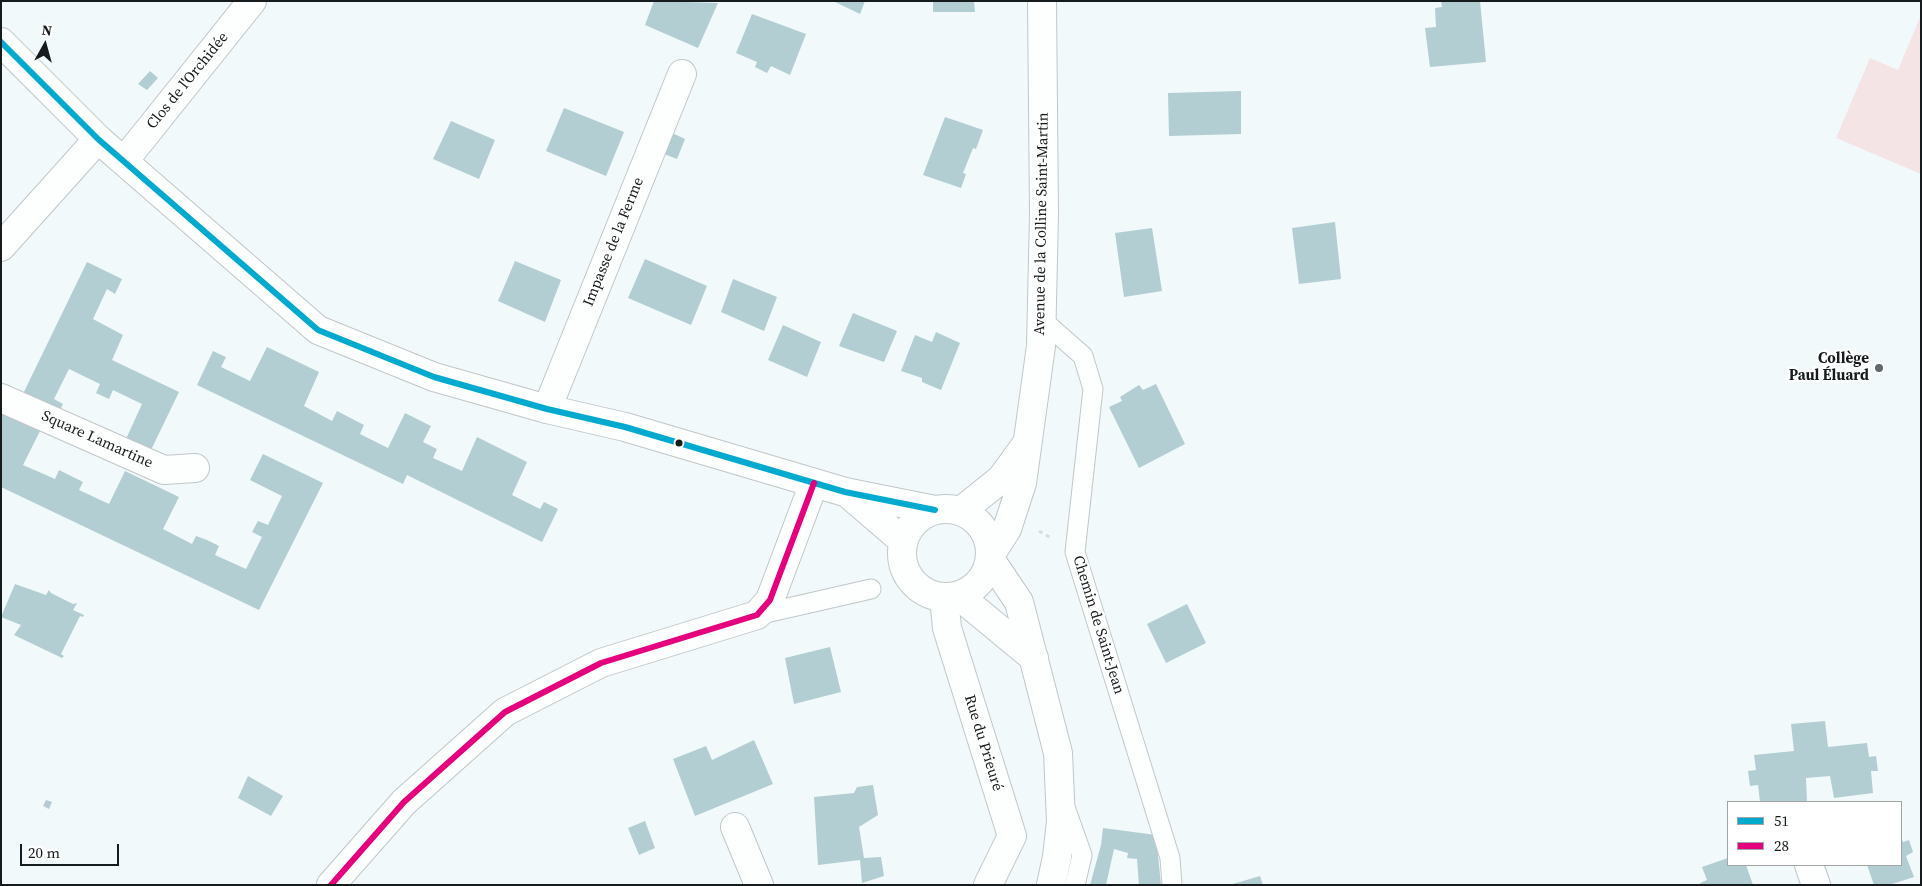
<!DOCTYPE html>
<html>
<head>
<meta charset="utf-8">
<style>
  body { margin:0 }
  #map { position:relative; width:1922px; height:886px; overflow:hidden; background:#f1f9fa; font-family:"Source Serif 4",serif }
  canvas { display:block }
  .frame { position:absolute; inset:0; border:2px solid #161c1d; pointer-events:none }
  .legend { position:absolute; left:1727px; top:801px; width:175px; height:65px; box-sizing:border-box; background:#fff; border:1px solid #a2a4a5; margin:0; padding:6px 9px; list-style:none; font-size:15px; color:#161c1d }
  .legend li { display:flex; align-items:center; gap:10px; height:25px }
  .legend b { width:25px; border:1px solid #a2a4a5 }
  .north { position:absolute; left:20px; top:20px; width:50px; height:50px; -webkit-text-stroke:4px #fff; paint-order:stroke; rotate:7deg; font-size:14px; font-weight:700; line-height:20px; text-align:center; color:#161c1d }
  .north::after { content:''; display:block; margin:auto; width:18px; height:22px; background:#161c1d; clip-path:polygon(50% 0,100% 100%,50% 72%,0 100%) }
  .scale { position:absolute; left:20px; top:844px; width:99px; height:22px; box-sizing:border-box; border:2px solid #161c1d; border-top:0; padding-left:6px; font-size:15px; line-height:18px; white-space:nowrap; color:#161c1d; -webkit-text-stroke:4px #fff; paint-order:stroke }
</style>
</head>
<body>
<div id="map">
<canvas width="1922" height="886"></canvas>
<div class="frame"></div>
<ul class="legend">
<li><b style="height:6px;background:#00a9ce"></b>51</li>
<li><b style="height:6px;background:#e5007d"></b>28</li>
</ul>
<div class="north">N</div>
<div class="scale">20 m</div>
</div>
<script>
const ctx = document.querySelector('canvas').getContext('2d');
ctx.lineJoin = 'round';
function paint(path, color) {
  ctx.fillStyle = color;
  ctx.fill(path, 'evenodd');
}
function poly(rows) {
  const path = new Path2D();
  for (const r of rows) {
    if (r.length === 3) {
      path.moveTo(r[0] + r[2], r[1]);
      path.arc(r[0], r[1], r[2], 0, 2 * Math.PI);
      continue;
    }
    path.moveTo(r[0], r[1]);
    for (let i = 2; i < r.length; i += 2) path.lineTo(r[i], r[i + 1]);
  }
  return path;
}
function stroke(path, color, width, dash) {
  ctx.strokeStyle = color;
  ctx.lineWidth = width;
  ctx.lineCap = dash ? 'butt' : 'round';
  ctx.setLineDash(dash || []);
  ctx.stroke(path);
}
function label(font, color, halo, rows, align = 'center') {
  ctx.font = font + ' "Source Serif 4",serif';
  ctx.lineWidth = 5;
  ctx.setLineDash([]);
  ctx.textBaseline = 'middle';
  ctx.strokeStyle = halo;
  ctx.fillStyle = color;
  for (const [text, x, y, turn = 0] of rows) {
    ctx.save();
    ctx.translate(x, y);
    ctx.rotate((+turn || 0) * Math.PI / 180);
    ctx.textAlign = isNaN(turn) ? turn : align;
    if (halo) ctx.strokeText(text, 0, 0);
    ctx.fillText(text, 0, 0);
    ctx.restore();
  }
}
const green = poly([
  [1921,15,1921,174,1836,138,1870,58,1898,70]
]);
const building = poly([
  [654,1,718,3,698,48,645,25],
  [833,1,865,1,860,14],
  [933,1,974,1,975,12,933,12],
  [1441,1,1480,1,1486,62,1430,67,1425,28,1436,27,1435,8,1442,7],
  [752,14,806,34,790,75,771,66,767,73,755,67,757,62,736,53],
  [150,71,158,78,147,90,138,84],
  [1241,91,1241,134,1169,136,1168,93],
  [564,108,624,132,606,176,546,151],
  [945,117,983,130,976,149,973,148,963,173,966,174,961,188,923,175],
  [451,121,495,140,479,179,433,159],
  [668,131,685,139,677,159,659,152],
  [1335,222,1341,279,1299,284,1292,228],
  [1152,228,1162,291,1124,297,1115,233],
  [645,259,707,286,691,325,628,298],
  [515,261,561,280,545,322,498,301],
  [87,262,122,279,115,294,107,289,93,319,123,335,112,360,179,392,151,450,126,439,142,404,113,390,109,399,96,393,100,384,69,369,54,399,63,404,56,418,20,400],
  [733,279,777,297,764,331,721,312],
  [853,313,897,331,884,362,839,346],
  [783,325,821,342,807,377,768,360],
  [936,332,960,343,941,390,922,382,922,378,901,371,915,335,932,342],
  [267,347,319,372,304,406,332,421,337,411,364,425,360,434,388,448,405,413,431,426,423,442,437,449,433,458,462,471,477,437,527,462,512,495,540,509,544,502,558,509,542,542,407,475,403,484,197,385,213,351,226,357,221,367,250,381],
  [1156,384,1185,444,1139,468,1109,407,1122,401,1120,397,1139,385,1143,390],
  [1,412,40,431,23,465,55,479,59,470,83,482,79,490,109,504,125,471,179,497,163,529,192,544,196,536,207,540,219,546,215,555,246,569,262,537,252,532,258,521,268,525,282,496,250,480,263,454,323,483,259,610,1,487],
  [15,584,46,595,49,590,51,593,73,604,77,603,73,610,84,615,83,617,80,616,61,654,64,656,62,658,14,635,21,625,1,617],
  [1187,604,1206,643,1166,663,1147,624],
  [830,647,841,692,794,704,785,658],
  [1825,721,1828,747,1867,743,1869,757,1876,756,1878,771,1871,771,1873,793,1834,798,1830,776,1806,778,1807,802,1760,802,1758,785,1750,786,1748,771,1756,770,1754,755,1794,751,1791,724],
  [754,740,773,784,695,816,673,759,706,746,712,760],
  [248,776,283,796,271,816,238,798],
  [873,785,878,815,859,827,864,858,881,857,884,876,862,883,860,860,818,865,814,797,854,793,857,787],
  [46,800,52,802,49,809,43,806],
  [645,821,655,848,639,855,628,828],
  [1103,828,1156,835,1161,885,1139,885,1137,859,1127,858,1128,853,1114,849,1106,885,1090,885,1101,845],
  [1901,837,1903,842,1909,840,1913,852,1906,856,1914,877,1889,885,1874,885,1867,865,1901,865],
  [1728,858,1728,865,1746,865,1753,885,1701,885,1700,883,1707,880,1702,867],
  [1260,876,1263,885,1233,885,1233,884]
]);
const path = poly([
  [1039,531,1051,538]
]);
const service = poly([
  [1042,320,1083,356,1093,389,1075,552,1170,858,1172,885],
  [757,615,871,589],
  [1066,810,1082,855,1075,885]
]);
const minor = poly([
  [124,161,252,1],
  [1,247,98,139],
  [1,398,164,470,195,468],
  [547,409,682,74],
  [944,598,947,628,1012,836,988,885],
  [735,827,759,885],
  [1809,865,1816,885],
  [331,885,404,802,505,712,601,663,757,615,770,600,814,483]
]);
const tertiary = poly([
  [1,42,98,139,318,330,434,377,547,409,625,427,845,492,935,510],
  [846,492,903,541],
  [946,553,44],
  [961,511,1001,479,1025,446],
  [991,554,1007,529,1022,483,1041,346,1044,214,1042,1],
  [990,559,1019,602,1058,753,1061,821,1057,857,1051,885],
  [959,596,1034,658]
]);
const bus1 = poly([
  [1,42,98,139,318,330,434,377,547,409,625,427,845,492,935,510]
]);
const bus2 = poly([
  [331,885,404,802,505,712,601,663,757,615,770,600,814,483]
]);
const markers = [
  [1879,368,5,"#63696a"],
  [679,443,4.5,"#161c1d"]
];
const streetNames = [
  ["Clos de l'Orchidée",188,81,-51],
  ["Avenue de la Colline Saint-Martin",1042,224,-89],
  ["Impasse de la Ferme",614,242,-68],
  ["Square Lamartine",97,440,24],
  ["Chemin de Saint-Jean",1098,625,73],
  ["Rue du Prieuré",983,743,73]
];
const poiNames = [
  ["Collège",1869,359],
  ["Paul Éluard",1869,376]
];
paint(green, '#f5e4e5');
paint(building, '#b2ced2');
stroke(service, '#c1c7c8', 21);
stroke(minor, '#c1c7c8', 30);
stroke(tertiary, '#c1c7c8', 30);
stroke(path, '#dadcdc', 3, [4, 4]);
stroke(service, '#fdfefe', 19);
stroke(minor, '#fdfefe', 28);
stroke(tertiary, '#fdfefe', 28);
stroke(bus1, '#00a9ce', 6);
stroke(bus2, '#e5007d', 6);
for (const [x, y, r, color] of markers) {
  const dot = new Path2D();
  dot.arc(x, y, r, 0, 2 * Math.PI);
  ctx.fillStyle = color;
  ctx.fill(dot);
  stroke(dot, '#fff', 2);
}
label('15px', '#161c1d', '#fff', streetNames);
label('bold 15px', '#161c1d', '#fff', poiNames, 'right');
</script>
</body>
</html>
